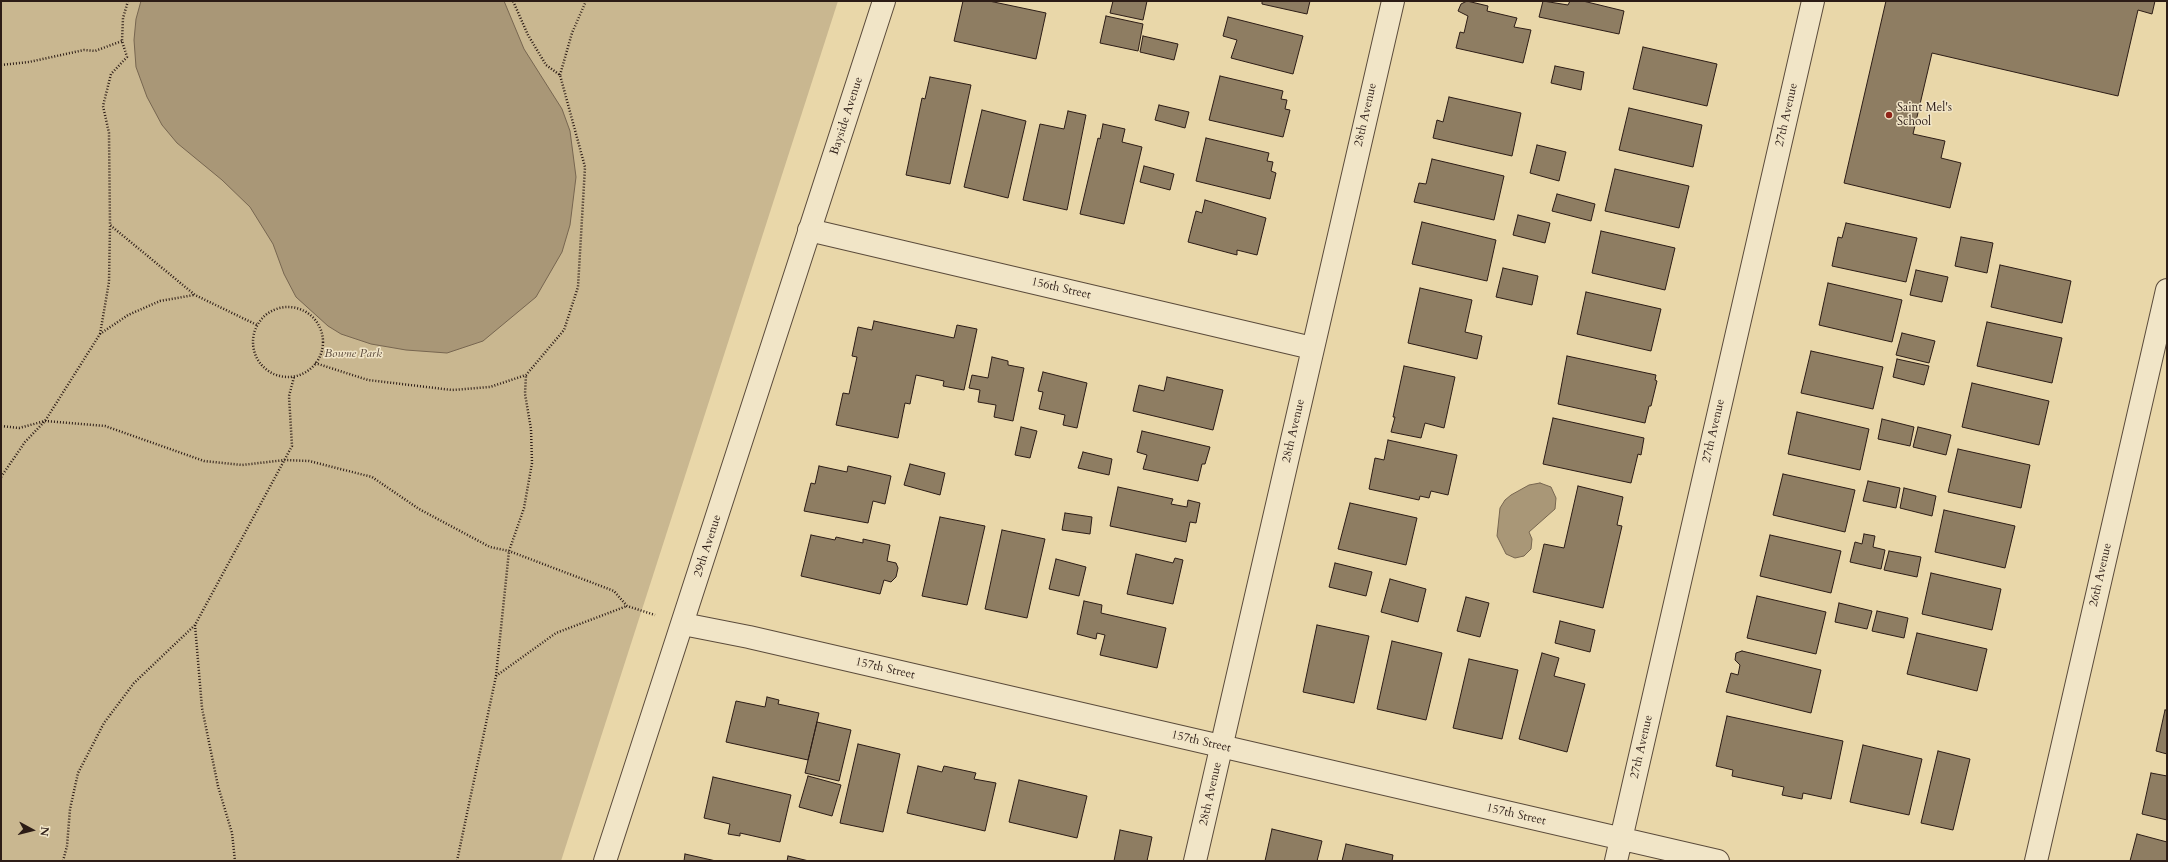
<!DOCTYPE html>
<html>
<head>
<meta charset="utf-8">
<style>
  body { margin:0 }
  #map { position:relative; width:2168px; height:862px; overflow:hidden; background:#e9d7a9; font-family:Cardo,serif }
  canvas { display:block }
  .frame { position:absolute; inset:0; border:2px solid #2c1c16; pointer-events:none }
  .north { position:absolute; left:12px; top:810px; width:40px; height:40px; -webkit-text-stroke:3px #f1e5c7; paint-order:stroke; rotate:97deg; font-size:11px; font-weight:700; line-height:16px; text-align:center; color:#2c1c16 }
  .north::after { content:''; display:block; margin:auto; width:14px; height:18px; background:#2c1c16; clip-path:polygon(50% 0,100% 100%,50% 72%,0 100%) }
</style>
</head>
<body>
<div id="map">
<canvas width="2168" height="862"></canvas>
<div class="frame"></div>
<div class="north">N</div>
</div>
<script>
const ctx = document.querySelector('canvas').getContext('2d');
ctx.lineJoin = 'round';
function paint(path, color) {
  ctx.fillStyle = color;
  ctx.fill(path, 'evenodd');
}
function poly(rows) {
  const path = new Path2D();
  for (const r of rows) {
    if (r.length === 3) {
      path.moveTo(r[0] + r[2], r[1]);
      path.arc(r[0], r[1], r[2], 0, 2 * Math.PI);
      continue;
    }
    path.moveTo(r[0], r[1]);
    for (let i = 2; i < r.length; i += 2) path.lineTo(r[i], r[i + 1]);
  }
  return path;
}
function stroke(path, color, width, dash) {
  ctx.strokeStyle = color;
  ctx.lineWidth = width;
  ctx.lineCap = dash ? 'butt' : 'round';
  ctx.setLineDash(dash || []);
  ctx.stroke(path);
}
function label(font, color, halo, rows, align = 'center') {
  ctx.font = font + ' Cardo,serif';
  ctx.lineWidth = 3;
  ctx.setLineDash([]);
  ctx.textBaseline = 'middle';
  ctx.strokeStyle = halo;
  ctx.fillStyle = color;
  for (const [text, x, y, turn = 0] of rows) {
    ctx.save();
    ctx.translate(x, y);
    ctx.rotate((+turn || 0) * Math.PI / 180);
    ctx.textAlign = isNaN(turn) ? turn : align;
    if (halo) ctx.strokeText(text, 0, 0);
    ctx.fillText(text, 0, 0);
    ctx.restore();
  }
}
const green = poly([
  [1,1,838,1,561,861,1,861]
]);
const water = poly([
  [141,1,504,1,524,49,562,109,570,131,576,177,570,225,562,252,536,297,483,341,447,353,406,350,371,344,341,334,328,326,296,297,284,274,273,244,250,207,222,180,177,143,162,125,147,97,136,67,134,40,136,19,141,1],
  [1540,483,1551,487,1556,498,1555,509,1529,532,1532,539,1531,549,1524,556,1515,558,1506,554,1497,536,1500,508,1505,500,1511,495,1529,485,1540,483]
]);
const building = poly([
  [963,1,989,1,1046,13,1036,59,954,41,963,1],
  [1113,1,1147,1,1143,20,1110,13,1113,1],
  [1262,1,1310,1,1307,14,1262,4,1262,1],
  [1467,1,1488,6,1487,11,1517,18,1514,27,1531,30,1523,63,1456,48,1460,32,1464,33,1468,16,1458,11,1461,4,1467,1],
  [1543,1,1568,5,1570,1,1583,1,1624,11,1619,34,1539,17,1543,1],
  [1886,1,2155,1,2152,14,2138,10,2118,96,1932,53,1913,134,1945,141,1941,158,1961,163,1950,208,1844,183,1886,1],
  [1106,16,1143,24,1138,51,1100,43,1106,16],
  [1228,17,1303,36,1293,74,1231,58,1237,40,1223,36,1228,17],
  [1143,36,1178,44,1174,60,1140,52,1143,36],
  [1643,47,1717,64,1707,106,1633,89,1643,47],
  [1555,66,1584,72,1581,90,1551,83,1555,66],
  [1220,76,1283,91,1281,99,1287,100,1285,109,1290,110,1283,137,1209,120,1220,76],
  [930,77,971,85,950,184,906,175,922,98,925,99,930,77],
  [1449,97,1521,113,1512,156,1433,138,1437,120,1443,122,1449,97],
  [1159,105,1189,112,1185,128,1155,120,1159,105],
  [1629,108,1702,125,1693,167,1619,150,1629,108],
  [982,110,1026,121,1008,198,964,187,982,110],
  [1068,111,1086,115,1067,210,1023,200,1040,124,1064,129,1068,111],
  [1103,124,1125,129,1122,142,1142,147,1124,224,1080,214,1098,138,1100,139,1103,124],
  [1206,138,1269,153,1267,161,1273,162,1271,171,1276,173,1270,199,1196,181,1206,138],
  [1537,145,1566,152,1559,181,1530,173,1537,145],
  [1432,159,1504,176,1494,220,1414,202,1419,183,1426,184,1432,159],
  [1144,166,1174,174,1170,190,1140,182,1144,166],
  [1615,169,1689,186,1679,228,1605,211,1615,169],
  [1557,194,1595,204,1591,221,1552,211,1557,194],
  [1205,200,1266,218,1257,255,1237,250,1237,255,1188,242,1196,211,1202,213,1205,200],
  [1518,215,1550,223,1545,243,1513,235,1518,215],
  [1422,222,1496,240,1487,281,1412,264,1422,222],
  [1846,223,1917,238,1906,282,1832,266,1838,237,1842,238,1846,223],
  [1601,231,1675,248,1665,290,1592,273,1601,231],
  [1961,237,1993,243,1987,273,1955,266,1961,237],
  [2000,265,2071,281,2062,323,1991,307,2000,265],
  [1503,268,1538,276,1532,305,1496,297,1503,268],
  [1916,270,1948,277,1942,302,1910,295,1916,270],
  [1828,283,1902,300,1892,342,1819,325,1828,283],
  [1420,288,1472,300,1465,332,1482,336,1477,359,1408,343,1420,288],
  [1586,292,1661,309,1651,351,1577,334,1586,292],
  [874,321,954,338,957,325,977,329,964,390,943,386,944,381,916,375,910,404,905,403,898,438,836,425,843,393,849,394,857,357,852,356,858,327,872,330,874,321],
  [1987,322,2062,338,2052,383,1977,366,1987,322],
  [1902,333,1935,341,1929,363,1896,355,1902,333],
  [1811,351,1883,367,1873,409,1801,393,1811,351],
  [1567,356,1656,375,1655,380,1657,381,1651,406,1649,406,1645,423,1558,404,1567,356],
  [992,357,1008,361,1008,365,1024,368,1013,421,994,417,996,405,978,402,980,390,969,388,972,375,988,378,992,357],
  [1897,359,1929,366,1924,385,1893,377,1897,359],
  [1404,366,1455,377,1444,428,1425,423,1421,438,1391,432,1395,417,1393,417,1404,366],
  [1043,372,1087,383,1077,428,1063,425,1065,415,1039,409,1043,392,1038,391,1043,372],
  [1167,377,1223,390,1213,430,1133,411,1139,385,1164,391,1167,377],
  [1972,383,2049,401,2039,445,1962,427,1972,383],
  [1797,412,1869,429,1860,470,1788,454,1797,412],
  [1553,418,1644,438,1641,455,1638,454,1631,483,1543,464,1553,418],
  [1882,419,1914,427,1910,446,1878,439,1882,419],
  [1021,427,1037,431,1030,458,1015,455,1021,427],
  [1918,427,1951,435,1946,455,1913,447,1918,427],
  [1142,431,1210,447,1205,464,1202,464,1198,481,1143,469,1147,455,1137,452,1142,431],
  [1388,440,1457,455,1448,495,1431,491,1429,498,1420,496,1419,500,1369,489,1375,458,1384,460,1388,440],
  [1958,449,2030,465,2021,508,1948,492,1958,449],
  [1083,452,1112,459,1109,475,1078,468,1083,452],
  [910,464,945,473,940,495,904,485,910,464],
  [819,466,847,472,848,466,891,476,885,504,873,501,868,523,804,511,811,483,815,484,819,466],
  [1783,474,1855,490,1845,532,1773,515,1783,474],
  [1868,481,1900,488,1896,508,1863,501,1868,481],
  [1578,486,1623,497,1617,525,1622,526,1603,608,1533,592,1544,544,1564,548,1578,486],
  [1118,487,1173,499,1171,504,1187,507,1188,500,1200,503,1196,523,1190,522,1186,542,1110,526,1118,487],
  [1904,488,1936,496,1932,516,1900,508,1904,488],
  [1350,503,1417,518,1406,565,1338,549,1350,503],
  [1944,510,2015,526,2005,568,1935,552,1944,510],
  [1065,513,1092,517,1090,534,1062,530,1065,513],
  [940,517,985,526,967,605,922,596,940,517],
  [1002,530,1045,539,1027,618,985,609,1002,530],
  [1864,534,1875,536,1873,547,1885,550,1881,569,1850,562,1855,542,1862,544,1864,534],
  [811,535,835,540,836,537,863,543,863,539,890,545,887,561,896,563,898,568,896,577,891,582,884,580,880,594,801,576,811,535],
  [1770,535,1841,551,1831,593,1760,576,1770,535],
  [1889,551,1921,557,1917,577,1884,570,1889,551],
  [1136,554,1173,563,1175,558,1183,560,1173,604,1127,594,1136,554],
  [1056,559,1086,567,1079,596,1049,589,1056,559],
  [1335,563,1372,572,1366,596,1329,587,1335,563],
  [1931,573,2001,589,1992,630,1922,614,1931,573],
  [1390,579,1426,589,1418,622,1381,612,1390,579],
  [1757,596,1826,612,1816,654,1747,638,1757,596],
  [1466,597,1489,603,1480,637,1457,631,1466,597],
  [1084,601,1102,605,1101,613,1166,628,1157,668,1100,655,1105,635,1097,633,1096,639,1077,634,1084,601],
  [1839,603,1872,611,1867,629,1835,622,1839,603],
  [1877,611,1908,618,1904,638,1872,631,1877,611],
  [1560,621,1595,630,1590,652,1555,643,1560,621],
  [1317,625,1369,636,1354,703,1303,692,1317,625],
  [1917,633,1987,649,1977,691,1907,674,1917,633],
  [1392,641,1442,653,1426,720,1377,709,1392,641],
  [1742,651,1821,670,1811,713,1726,692,1731,673,1738,675,1740,665,1735,660,1736,653,1742,651],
  [1542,653,1559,658,1554,676,1585,684,1567,752,1519,739,1542,653],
  [1469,659,1518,670,1502,739,1453,728,1469,659],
  [767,697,779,700,778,704,819,713,808,760,726,742,736,701,765,707,767,697],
  [2165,710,2167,710,2167,754,2156,751,2165,710],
  [1727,716,1843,741,1831,799,1803,793,1802,799,1782,795,1784,787,1732,776,1733,770,1716,766,1727,716],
  [817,722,851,730,839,781,805,773,817,722],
  [858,744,900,754,883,832,840,823,858,744],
  [1863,745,1922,759,1909,815,1850,802,1863,745],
  [1938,751,1970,759,1953,830,1921,823,1938,751],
  [918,766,942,772,944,766,976,773,974,779,996,783,985,831,907,813,918,766],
  [2151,773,2167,776,2167,820,2142,814,2151,773],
  [808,776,841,785,832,816,799,807,808,776],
  [713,777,791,795,780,842,740,833,740,836,728,834,730,824,704,818,713,777],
  [1019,780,1087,796,1077,838,1009,822,1019,780],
  [1272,829,1322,841,1317,861,1265,861,1272,829],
  [1120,830,1152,837,1147,861,1114,861,1120,830],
  [2137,834,2167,842,2167,861,2130,861,2137,834],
  [1346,844,1393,855,1392,861,1342,861,1346,844],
  [685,854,716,861,684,861,685,854],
  [788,856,809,861,787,861,788,856]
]);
const path = poly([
  [128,1,123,18,122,41,127,57,111,74,103,106,109,133,110,225,195,295,257,325],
  [1,65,29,62,84,50,95,51,122,41],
  [560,75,572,33,586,1],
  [288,342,35],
  [100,334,109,282,110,226],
  [315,363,368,380,452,390,490,387,526,375,564,330,578,287,585,167,560,75,546,65,528,35,513,1],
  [1,426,19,428,45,421,105,426,204,461,242,465,285,460,309,461,372,477,419,509,490,547,509,551,614,591,627,606,655,615],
  [1,477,25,442,45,421,100,334,128,315,160,301,194,295],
  [195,625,202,708,218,786,232,833,235,861],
  [496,676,556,633,627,606],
  [63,861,67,846,70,809,78,773,104,723,134,683,195,625,292,446,289,396,294,377],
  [457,861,496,676,509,551,524,508,532,463,531,429,525,394,526,375]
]);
const minor = poly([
  [809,230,1312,348],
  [683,624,749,637,1718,861],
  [1195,861,1393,1],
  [1616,861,1813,1],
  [2036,861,2167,290]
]);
const tertiary = poly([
  [605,861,884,1]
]);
const markers = [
  [1889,115,4,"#8f2418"]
];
const poiNames = [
  ["Saint Mel's",1897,108],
  ["School",1897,122]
];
const streetNames = [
  ["28th Avenue",1366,115,-77],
  ["27th Avenue",1787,115,-77],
  ["Bayside Avenue",847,116,-72],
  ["156th Street",1061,289,13],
  ["28th Avenue",1294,431,-77],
  ["27th Avenue",1714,431,-77],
  ["29th Avenue",708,546,-72],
  ["26th Avenue",2101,575,-77],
  ["157th Street",885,669,13],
  ["157th Street",1201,742,13],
  ["27th Avenue",1642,747,-77],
  ["28th Avenue",1211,794,-77],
  ["157th Street",1516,815,13]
];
const parkNames = [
  ["Bowne Park",353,354]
];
paint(green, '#c9b790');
paint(water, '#a99777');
stroke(water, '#776650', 1);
paint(building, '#8e7d62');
stroke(building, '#2c1c16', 1);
stroke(minor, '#5b4b3b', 24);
stroke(tertiary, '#5b4b3b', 24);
stroke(path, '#2c1c16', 2.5, [1, 2]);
stroke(minor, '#f1e5c7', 22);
stroke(tertiary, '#f1e5c7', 22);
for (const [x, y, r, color] of markers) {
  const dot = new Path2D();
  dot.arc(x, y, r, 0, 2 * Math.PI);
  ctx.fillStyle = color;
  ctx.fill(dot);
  stroke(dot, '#f1e5c7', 1.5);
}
label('12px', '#2c1c16', '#f1e5c7', poiNames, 'left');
label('12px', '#2c1c16', '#f1e5c7', streetNames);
label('italic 12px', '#5b4a3b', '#f1e5c7', parkNames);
</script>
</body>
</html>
